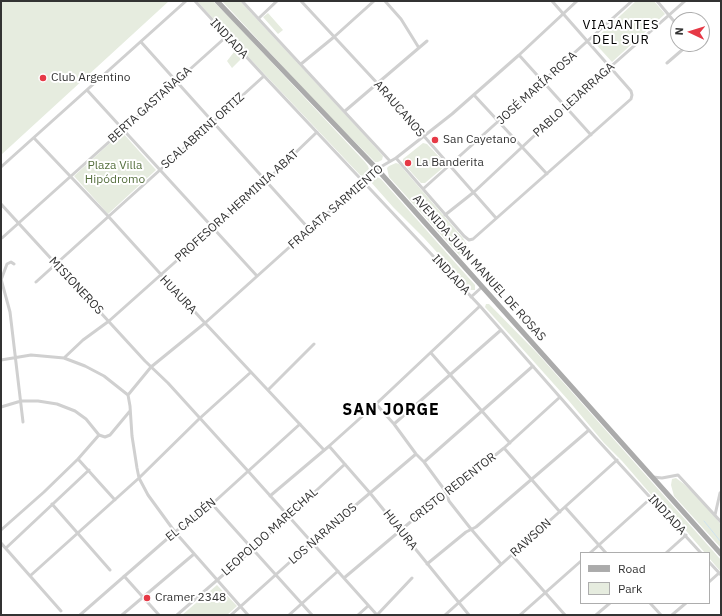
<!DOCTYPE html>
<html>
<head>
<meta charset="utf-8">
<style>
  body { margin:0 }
  #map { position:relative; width:722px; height:616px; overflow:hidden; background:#fff; font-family:"IBM Plex Sans",sans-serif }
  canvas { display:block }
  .frame { position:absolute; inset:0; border:2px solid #333; pointer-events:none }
  .legend { position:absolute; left:580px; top:552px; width:130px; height:52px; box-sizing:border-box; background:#fff; border:1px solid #adadad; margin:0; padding:5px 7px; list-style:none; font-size:12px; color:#333 }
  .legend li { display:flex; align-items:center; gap:8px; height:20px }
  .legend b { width:20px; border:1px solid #adadad }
  .north { position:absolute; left:670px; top:12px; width:40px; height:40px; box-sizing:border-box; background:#fff; border:1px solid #adadad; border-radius:50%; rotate:274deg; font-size:11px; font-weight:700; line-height:16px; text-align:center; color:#333 }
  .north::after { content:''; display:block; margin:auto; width:14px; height:18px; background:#e63946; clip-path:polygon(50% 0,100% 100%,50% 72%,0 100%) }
</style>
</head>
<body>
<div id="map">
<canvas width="722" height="616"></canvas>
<div class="frame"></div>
<ul class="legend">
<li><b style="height:5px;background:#ababab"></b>Road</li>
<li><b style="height:11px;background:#e6ecdf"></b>Park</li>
</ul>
<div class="north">N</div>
</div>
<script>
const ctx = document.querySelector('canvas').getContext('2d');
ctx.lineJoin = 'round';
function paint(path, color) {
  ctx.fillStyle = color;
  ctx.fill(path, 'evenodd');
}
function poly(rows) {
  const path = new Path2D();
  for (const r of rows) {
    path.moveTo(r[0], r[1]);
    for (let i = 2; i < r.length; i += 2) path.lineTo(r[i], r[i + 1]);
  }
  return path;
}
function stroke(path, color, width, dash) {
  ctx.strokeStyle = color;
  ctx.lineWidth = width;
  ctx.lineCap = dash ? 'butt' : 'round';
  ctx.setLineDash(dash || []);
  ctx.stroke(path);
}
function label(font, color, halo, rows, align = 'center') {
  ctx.font = font + ' "IBM Plex Sans",sans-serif';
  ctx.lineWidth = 4;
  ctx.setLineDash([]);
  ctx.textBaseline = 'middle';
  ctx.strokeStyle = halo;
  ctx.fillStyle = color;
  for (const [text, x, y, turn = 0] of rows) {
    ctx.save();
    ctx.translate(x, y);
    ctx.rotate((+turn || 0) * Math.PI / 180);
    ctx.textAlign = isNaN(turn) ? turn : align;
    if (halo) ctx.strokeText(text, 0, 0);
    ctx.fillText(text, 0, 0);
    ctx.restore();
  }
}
const green = poly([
  [1,1,169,1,1,155],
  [197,1,213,1,232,20,365,162,368,166,369,169,366,175,363,176,360,175,254,63],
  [222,1,240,1,367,138,383,156,382,160,378,162,375,162,326,113],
  [636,1,654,1,665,14,612,62,593,41],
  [268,13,283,30,278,34,263,17],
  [234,52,241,59,232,68,227,61],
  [122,132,156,170,108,214,74,176],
  [423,143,427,144,444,162,445,166,425,183,421,183,403,163,403,159],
  [396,163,399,164,463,238,469,248,460,256,389,177,387,168,389,166],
  [375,176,381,179,475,285,475,290,471,290,424,238,393,207,370,181],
  [486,304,489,304,538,354,714,552,721,560,721,572,709,558,709,553,705,553,682,526,654,498,622,461,604,443,569,401,485,307],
  [676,478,684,484,713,514,721,525,721,548,674,496,671,485,672,479],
  [217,585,237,606,227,615,182,615]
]);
const stream = poly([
  [704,521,721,542]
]);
const minor = poly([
  [195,1,264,76,480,306,595,437,701,553],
  [242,1,390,161],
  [301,1,378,84,496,218],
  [385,1,401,19,419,48],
  [657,1,678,26],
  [259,18,277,1],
  [141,42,310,230],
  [519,55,591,135],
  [667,63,689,44],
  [301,64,334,37,374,1],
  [87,90,257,276],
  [474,95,547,174],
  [345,111,427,41],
  [34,138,108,216,205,323,324,450],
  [396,158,464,236,469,240,473,239,631,99,632,95,631,91,552,1],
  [1,167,186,1],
  [423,189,632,1],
  [1,204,145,361,168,383,248,471,377,615],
  [445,215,474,192,565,107,685,1],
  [2,238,227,36],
  [1,279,10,312,23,422],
  [1,280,7,264,11,262,14,264],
  [36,282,264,76],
  [471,297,482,287],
  [431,353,510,443],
  [64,358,83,340,109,321,266,181,317,132],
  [1,360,31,355,64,358,85,366,104,376,128,395,130,406,132,436,137,468,139,478,148,495,175,532,248,615],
  [268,390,314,344],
  [128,395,151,367,205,323,363,181,377,169,396,158,452,114,519,55,577,1],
  [376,404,394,424,416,454,424,462,446,492,449,501,471,529,501,564],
  [1,407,21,401,38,401,57,404,75,411,86,419,99,435],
  [394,424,501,330],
  [329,446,370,493,469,615],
  [504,448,560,512],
  [78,459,115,500],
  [424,462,533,366],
  [653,477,662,478,678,475,721,522],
  [270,496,328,447,376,404,480,306],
  [52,504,110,570],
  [212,504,312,615],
  [565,507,606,553],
  [715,515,720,493,721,492],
  [1,530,44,492,78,459,99,435,105,437,110,435,130,411],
  [1,543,61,611],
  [6,548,89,470],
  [590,553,651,498],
  [666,553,686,535],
  [512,555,565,615],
  [709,562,721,575],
  [427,564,466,532,476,527,589,430],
  [30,576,139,478,199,419,251,372],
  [124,576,159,615],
  [344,578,446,492,454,489,504,448,560,397],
  [709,582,719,573],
  [650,603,661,615],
  [80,615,175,532,212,504,300,424],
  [122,615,194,554],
  [177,615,253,549,345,464],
  [231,615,311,543,416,454],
  [289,615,338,571],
  [358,615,368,606],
  [377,615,412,578],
  [445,615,617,460],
  [520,615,581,561],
  [596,615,610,603],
  [672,615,686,603]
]);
const primary = poly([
  [217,1,377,169,721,554]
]);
const markers = [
  [43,78,4,"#e63946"],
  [435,140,4,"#e63946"],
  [408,163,4,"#e63946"],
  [147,598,4,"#e63946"]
];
const streetNames = [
  ["INDIADA",229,39,47],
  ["JOSÉ MARÍA ROSA",537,88,-42],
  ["PABLO LEJARRAGA",574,100,-42],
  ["BERTA GASTAÑAGA",150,105,-42],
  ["ARAUCANOS",399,109,49],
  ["SCALABRINI ORTIZ",203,131,-42],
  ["PROFESORA HERMINIA ABAT",237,206,-42],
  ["FRAGATA SARMIENTO",336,207,-41],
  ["AVENIDA JUAN MANUEL DE ROSAS",479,268,48],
  ["INDIADA",451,275,47],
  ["MISIONEROS",76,286,47],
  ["HUAURA",178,295,47],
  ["CRISTO REDENTOR",453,488,-38],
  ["INDIADA",667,515,47],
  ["EL CALDÉN",191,520,-39],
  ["HUAURA",400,530,52],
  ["LEOPOLDO MARECHAL",270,532,-42],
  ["LOS NARANJOS",323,534,-41],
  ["RAWSON",531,538,-42]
];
const poiNames = [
  ["Club Argentino",51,78],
  ["San Cayetano",443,140],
  ["La Banderita",416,163],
  ["Cramer 2348",155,598]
];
const parkNames = [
  ["Plaza Villa",115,166],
  ["Hipódromo",115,180]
];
const neighbourhoodNames = [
  ["VIAJANTES",621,25],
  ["DEL SUR",621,40]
];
const districtNames = [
  ["SAN JORGE",391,410]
];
paint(green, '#e6ecdf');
stroke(stream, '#cfe2ee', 1);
stroke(minor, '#d0d0d0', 3);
stroke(primary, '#ababab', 5);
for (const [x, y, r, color] of markers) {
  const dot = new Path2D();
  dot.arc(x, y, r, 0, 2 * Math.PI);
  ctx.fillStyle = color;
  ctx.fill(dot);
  stroke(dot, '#fff', 1.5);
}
label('12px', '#333', '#fff', streetNames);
label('12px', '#333', '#fff', poiNames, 'left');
label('12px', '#56703f', '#fff', parkNames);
ctx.letterSpacing = '1px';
label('13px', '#000', '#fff', neighbourhoodNames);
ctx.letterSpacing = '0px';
ctx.letterSpacing = '1px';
label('bold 16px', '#000', '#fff', districtNames);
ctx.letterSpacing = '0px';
</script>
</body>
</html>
